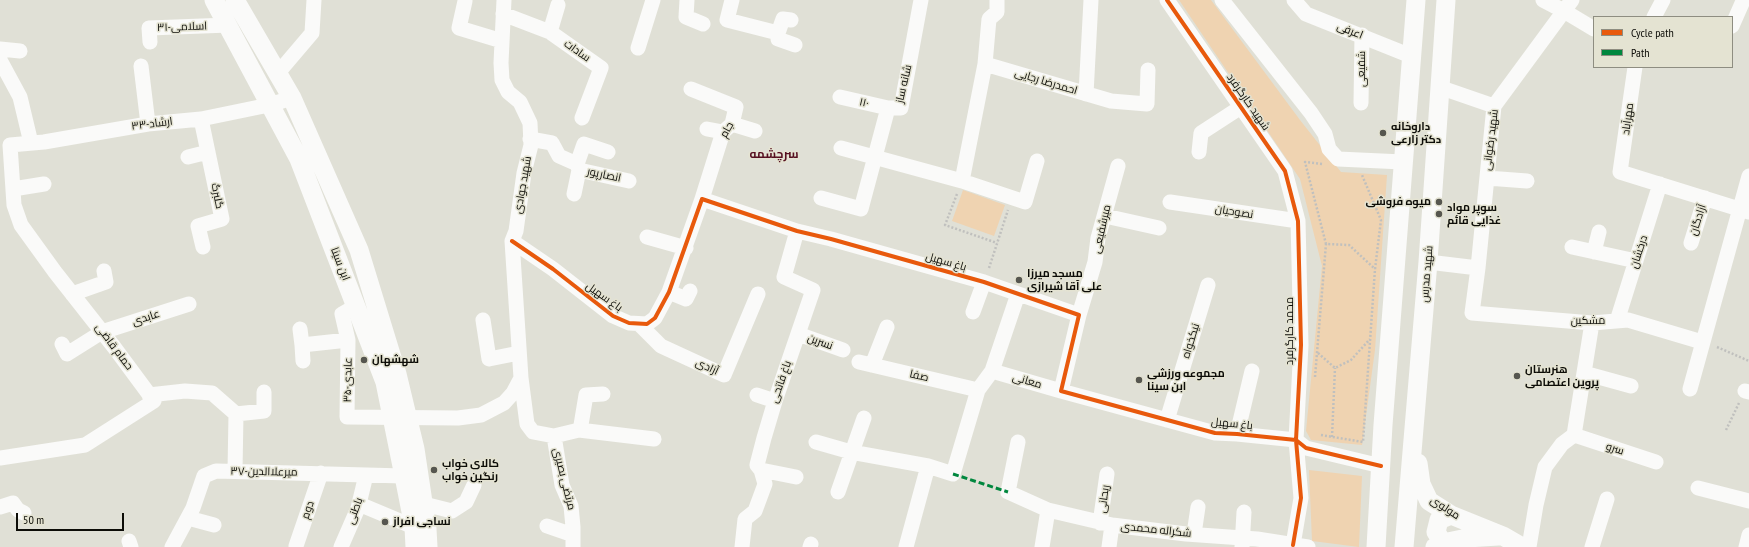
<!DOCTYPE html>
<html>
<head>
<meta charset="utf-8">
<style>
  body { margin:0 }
  #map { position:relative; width:1749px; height:547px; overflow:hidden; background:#e0e0d6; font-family:"PT Sans Narrow",sans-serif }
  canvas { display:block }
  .legend { position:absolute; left:1593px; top:16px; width:140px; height:52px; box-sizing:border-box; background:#e4e3d2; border:1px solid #8e8d81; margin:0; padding:5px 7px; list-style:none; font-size:12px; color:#0c0c07 }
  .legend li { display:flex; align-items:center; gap:8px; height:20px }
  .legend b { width:20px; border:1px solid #8e8d81 }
  .scale { position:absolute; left:16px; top:513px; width:108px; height:18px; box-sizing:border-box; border:2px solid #0c0c07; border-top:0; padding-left:5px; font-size:12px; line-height:14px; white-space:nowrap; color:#0c0c07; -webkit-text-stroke:3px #e4e3d2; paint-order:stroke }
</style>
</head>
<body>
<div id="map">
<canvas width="1749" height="547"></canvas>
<ul class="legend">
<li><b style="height:5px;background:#e8590c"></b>Cycle path</li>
<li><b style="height:5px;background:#00873e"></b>Path</li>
</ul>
<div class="scale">50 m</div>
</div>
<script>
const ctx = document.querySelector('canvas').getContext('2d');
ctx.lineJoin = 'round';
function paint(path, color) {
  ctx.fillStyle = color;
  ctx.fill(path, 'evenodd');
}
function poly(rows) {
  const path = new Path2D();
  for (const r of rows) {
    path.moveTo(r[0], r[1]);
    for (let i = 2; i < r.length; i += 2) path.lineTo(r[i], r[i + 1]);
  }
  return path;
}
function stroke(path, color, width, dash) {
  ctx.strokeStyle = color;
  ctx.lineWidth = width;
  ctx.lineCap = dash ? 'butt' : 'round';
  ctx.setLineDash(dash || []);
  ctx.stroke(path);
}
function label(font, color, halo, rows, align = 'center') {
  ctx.font = font + ' "PT Sans Narrow",Cairo,sans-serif';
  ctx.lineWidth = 3;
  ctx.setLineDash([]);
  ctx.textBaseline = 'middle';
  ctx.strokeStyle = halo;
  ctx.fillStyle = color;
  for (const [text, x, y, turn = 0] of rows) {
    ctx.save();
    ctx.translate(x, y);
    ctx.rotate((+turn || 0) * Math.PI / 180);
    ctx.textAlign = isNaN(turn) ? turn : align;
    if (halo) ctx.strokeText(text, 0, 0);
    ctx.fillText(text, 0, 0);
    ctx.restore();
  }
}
const green = poly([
  [1179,0,1211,0,1300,120,1341,172,1387,175,1375,350,1362,445,1311,440,1306,431,1322,266,1300,179],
  [963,190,1005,205,994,236,952,221],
  [1309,470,1362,476,1359,547,1312,541]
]);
const path = poly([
  [1322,164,1305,162,1326,244,1349,245,1375,269],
  [957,194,945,225,997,243],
  [989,268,1008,210],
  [1717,347,1749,361],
  [1318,353,1335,368,1351,360,1370,339],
  [1315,377,1326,244],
  [1726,430,1739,403],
  [1321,435,1363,442,1375,269,1381,220,1362,175],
  [1332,437,1335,368]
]);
const minor = poly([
  [504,0,501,63,502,80,508,92,520,102,530,123,531,145,524,173,516,231,512,241,521,378,527,424,533,432,554,436,579,430,581,425,586,395,603,394],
  [687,0,686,17,703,24],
  [732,0,727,20,778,33,778,39,795,45],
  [1167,0,1285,171,1298,221,1301,345,1296,440,1301,498,1293,545],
  [1222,0,1311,113,1325,134,1329,149,1338,159,1403,162],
  [1294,0,1306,14,1411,56],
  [1543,0,1564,11,1594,29],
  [1572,0,1494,106,1478,268,1472,313,1592,323,1628,320,1702,342],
  [465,1,459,28,502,41],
  [503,14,550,32,601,68,582,118],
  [1654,17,1663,0],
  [1732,26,1743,1],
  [550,32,558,5],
  [778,33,783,19,791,20],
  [150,42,149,28,229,25],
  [638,48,653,0],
  [0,49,20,51],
  [0,60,20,97,31,143],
  [985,64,1111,101,1147,104,1148,70],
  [141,66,148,124],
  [1635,67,1620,172,1749,212],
  [278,73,312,33,314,0],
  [1439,87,1494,106],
  [691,89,736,107,732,124,723,132,702,199],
  [1086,94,1091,0],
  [840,97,888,108],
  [1361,103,1362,35],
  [201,119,222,219,198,226,203,247],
  [732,124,755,131],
  [707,129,723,132],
  [530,139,552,143,559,156,577,164,579,170,629,181],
  [10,145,44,142,148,124,201,119,269,105,292,98],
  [841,148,962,181,1025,202,1037,161],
  [1199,152,1201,133,1241,107],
  [188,157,208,152],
  [577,164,584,144,608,152],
  [1487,178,1527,181],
  [962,181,985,64,989,19,997,12,997,0],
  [13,189,44,184],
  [574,194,579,170],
  [821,198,861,209,888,108,901,108,921,0],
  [1170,202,1298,221],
  [1105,216,1159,228],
  [647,237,686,248],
  [512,241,553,269,613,316,629,323,647,324,655,318,669,292,702,199,797,231,831,239,984,282,1079,315,1061,391,1215,433,1237,434,1296,440,1306,448,1381,466],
  [1691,243,1705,198],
  [1572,247,1636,261],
  [1594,252,1599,232],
  [1428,262,1478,268],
  [669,292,686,299,690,291],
  [72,294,106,282,104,271],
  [356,306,342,314,348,340,347,417,458,418,481,415,504,403,513,393,521,378],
  [973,312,984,282],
  [1079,315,1095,262,1098,238,1118,166],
  [483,320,489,359,519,353],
  [1617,321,1660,184],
  [639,324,661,346,724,375,758,294],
  [300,329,302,345,348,340],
  [798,334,843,350],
  [62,344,67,354,102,332,189,304],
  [302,345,303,361],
  [859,362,978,390],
  [872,365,887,327],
  [992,371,1061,391],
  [1584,373,1631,386],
  [1690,389,1749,176],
  [1745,391,1749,392],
  [149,395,185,391,212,393,236,414],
  [757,395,775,401],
  [236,414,264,411,264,392],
  [1167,420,1208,285],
  [579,430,654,439],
  [1237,434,1252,371],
  [1574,435,1656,462],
  [554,436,562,485,571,506,573,527,573,547],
  [816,442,851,452,928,466,953,474,978,390,992,371,1018,294],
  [1018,442,1008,492,1048,510,1112,525,1186,534,1257,539,1308,547],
  [0,458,85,445,154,401,114,347,55,272,21,225,14,205,10,145],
  [761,470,796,477],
  [235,471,236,414],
  [1698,488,1749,501],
  [838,492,864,418],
  [359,504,414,527],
  [424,504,452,511,466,502,474,485],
  [0,507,13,503,18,510,24,513],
  [188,518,214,525],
  [1100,523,1107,474],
  [547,526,573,535],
  [1194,534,1198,507],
  [129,541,131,547],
  [296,546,321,473],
  [172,547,193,508,204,476,216,471,404,476],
  [341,547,358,508,366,475],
  [742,547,745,519,755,511,765,484,761,470,757,465,764,438,775,401,813,290,784,277,797,231],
  [810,547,811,544],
  [906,547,928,466],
  [1042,547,1048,510],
  [1109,547,1112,525],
  [1242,547,1244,512],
  [1529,547,1536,505,1545,467,1562,444,1574,435,1592,323],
  [1592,547,1607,499],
  [1746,547,1749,535]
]);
const major = poly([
  [214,0,299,159,385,382,404,476,414,527,415,547],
  [235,0,292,98,359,250,397,374,415,449,427,529,428,547],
  [1418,463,1421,484,1429,501,1451,515,1503,536,1522,547],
  [1443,543,1436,532,1439,520,1451,515],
  [1376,547,1383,425,1416,0],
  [1404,547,1428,262,1446,0],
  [1435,547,1443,543,1467,538,1498,536]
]);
const quiet = poly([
  [953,474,1008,492]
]);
const cycleway = poly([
  [1167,0,1285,171,1298,221,1301,345,1296,440,1301,498,1293,545],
  [512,241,553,269,613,316,629,323,647,324,655,318,669,292,702,199,797,231,831,239,984,282,1079,315,1061,391,1215,433,1237,434,1296,440,1306,448,1381,466]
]);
const markers = [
  [1383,133,4,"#56564f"],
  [1439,202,4,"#56564f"],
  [1439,214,4,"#56564f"],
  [1019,280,4,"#56564f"],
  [364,360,4,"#56564f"],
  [1517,376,4,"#56564f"],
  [1139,380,4,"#56564f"],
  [434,470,4,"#56564f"],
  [385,522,4,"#56564f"]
];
const streetNames = [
  ["۳۱-اسلامی",182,27,-2],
  ["اعرفی",1350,31,22],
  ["سادات",577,51,35],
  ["شفیعی",1362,69,-90],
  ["احمدرضا رجایی",1046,82,17],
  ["شانه ساز",904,84,-77],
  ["شهید کارگرفرد",1248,102,55],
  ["۱۱۰",864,103,13],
  ["مهرآباد",1628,119,-82],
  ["۳۳-ارشاد",152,124,-7],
  ["جام",727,130,-60],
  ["شهید رضوانی",1491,140,-83],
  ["انصارپور",604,175,12],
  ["شهید جوادی",523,185,-80],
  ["گلبرگ",217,196,79],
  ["نصوحیان",1234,212,9],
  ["آزادگان",1698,220,-72],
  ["میرشفیعی",1102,229,-77],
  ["درخشان",1639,252,-72],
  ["باغ سهیل",946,262,16],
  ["ابن سینا",340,264,69],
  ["شهید مدرس",1427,274,-85],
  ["باغ سهیل",604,297,35],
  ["عابدی",146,318,-18],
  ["مشکین",1588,321],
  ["محمد کارگرفرد",1290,331,-90],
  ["نیکخواه",1191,341,-73],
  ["نسرین",820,342,20],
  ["حمام قاضی",114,347,53],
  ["آزادی",707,367,25],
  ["صفا",919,376,13],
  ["۳۵-عابدی",348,380,-89],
  ["معانی",1027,381,16],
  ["باغ فاتحی",781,382,-71],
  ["باغ سهیل",1232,424,6],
  ["سرو",1615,449,18],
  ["۳۷-میرعلاالدین",264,472,1],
  ["مرتضی بصیری",564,479,76],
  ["ریحانی",1104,499,-82],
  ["مولوی",1445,508,33],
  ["دوم",308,510,-71],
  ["باطنی",355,511,-70],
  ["شکراله محمدی",1156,530,6]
];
const poiNames = [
  ["داروخانه",1391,127],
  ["دکتر زارعی",1391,140],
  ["میوه فروشی",1431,202,"right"],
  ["سوپر مواد",1447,208],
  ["غذایی قائم",1447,221],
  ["مسجد میرزا",1027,274],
  ["علی آقا شیرازی",1027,287],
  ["شهشهان",372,360],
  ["هنرستان",1525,370],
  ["پروین اعتصامی",1525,383],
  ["مجموعه ورزشی",1147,374],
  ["ابن سینا",1147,387],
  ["کالای خواب",442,464],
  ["رنگین خواب",442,477],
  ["نساجی افراز",393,522]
];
const neighbourhoodNames = [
  ["سرچشمه",774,155]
];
paint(green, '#efd3b1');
stroke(path, '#c0c0be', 2.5, [2, 2]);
stroke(minor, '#fafaf9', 15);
stroke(major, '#fafaf9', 19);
stroke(quiet, '#00873e', 3, [6, 3]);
stroke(cycleway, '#e8590c', 4);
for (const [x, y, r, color] of markers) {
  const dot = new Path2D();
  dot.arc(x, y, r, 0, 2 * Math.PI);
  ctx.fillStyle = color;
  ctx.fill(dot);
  stroke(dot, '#e4e3d2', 1.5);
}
label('11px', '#0c0c07', '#e4e3d2', streetNames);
label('bold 11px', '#0c0c07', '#e4e3d2', poiNames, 'left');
label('bold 12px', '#56101f', '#e4e3d2', neighbourhoodNames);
</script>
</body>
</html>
